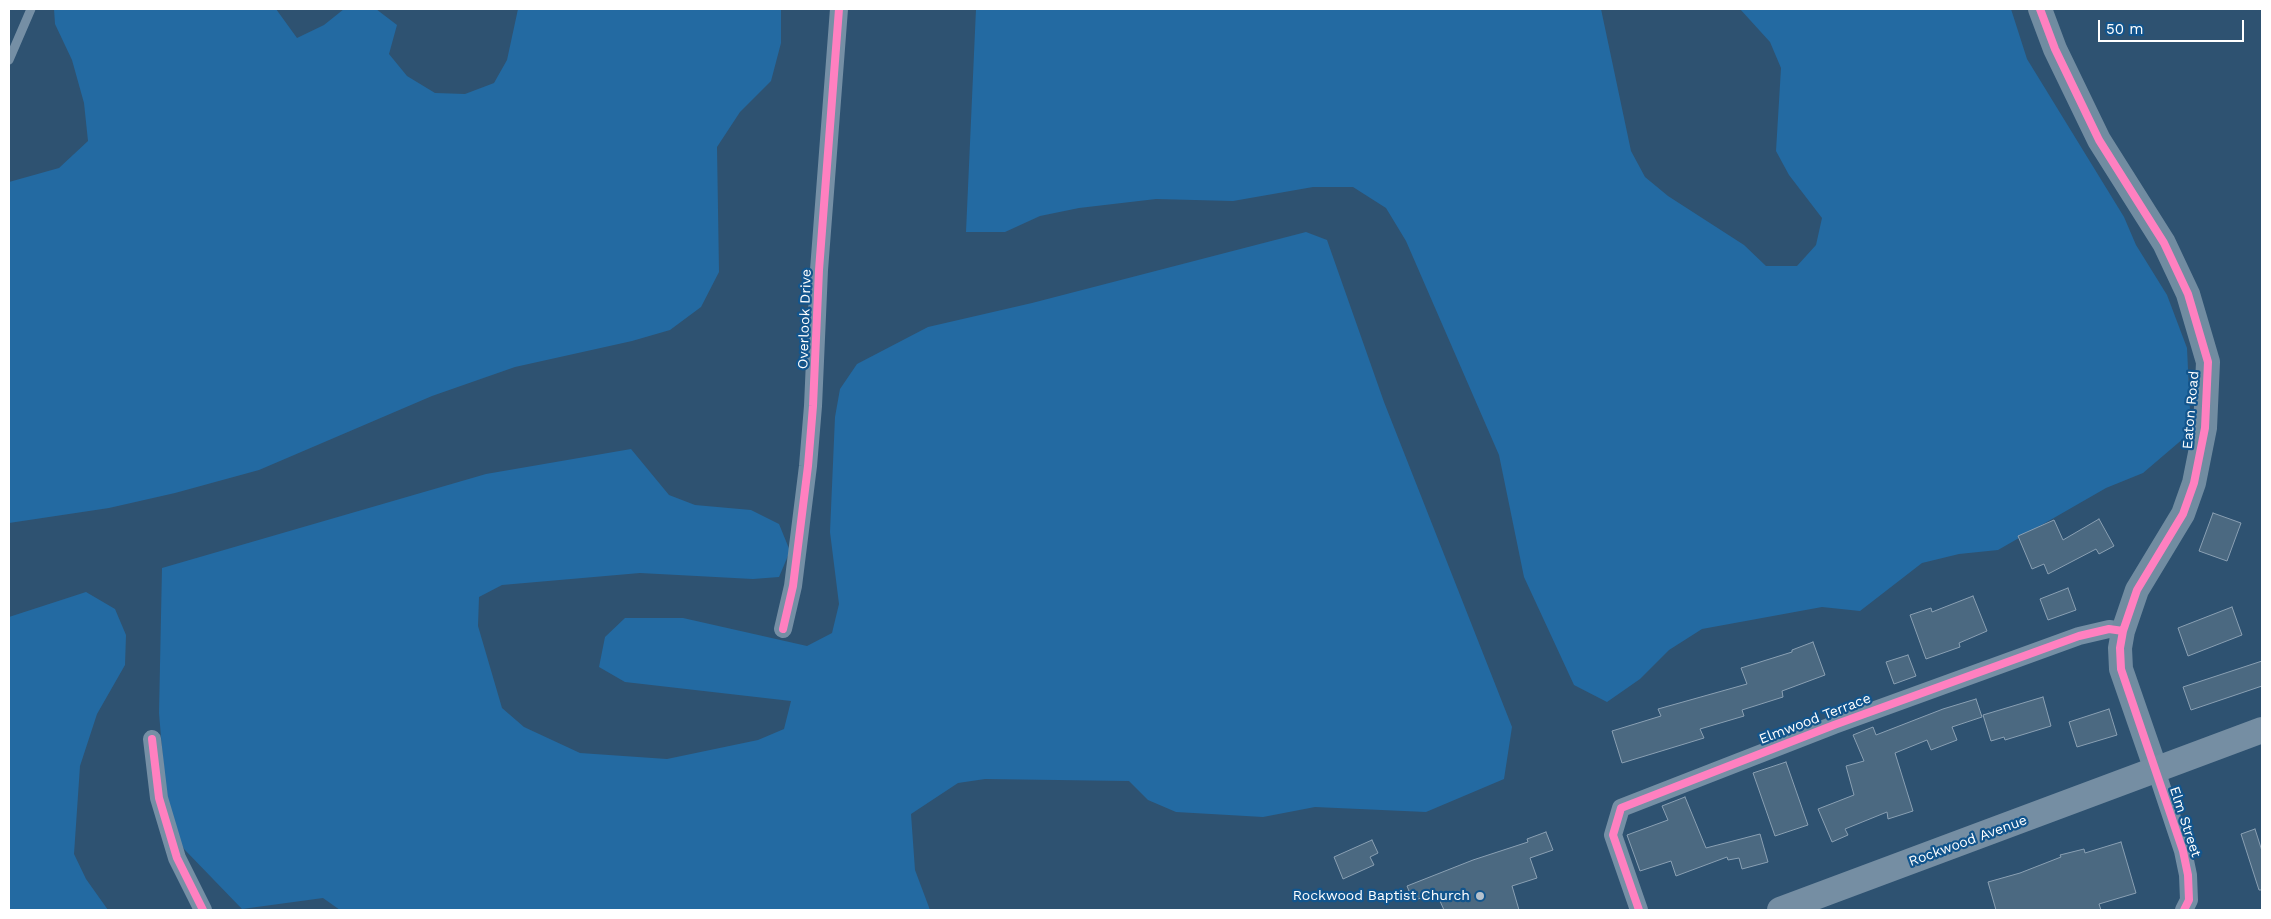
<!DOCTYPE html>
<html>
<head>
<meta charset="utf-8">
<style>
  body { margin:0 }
  #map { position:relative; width:2271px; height:919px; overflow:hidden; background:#2e5271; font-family:"Work Sans",sans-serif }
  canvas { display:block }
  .frame { position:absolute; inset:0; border:10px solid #fff; pointer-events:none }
  .scale { position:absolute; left:2098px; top:20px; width:146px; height:22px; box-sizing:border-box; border:2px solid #fff; border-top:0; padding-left:6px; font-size:15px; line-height:18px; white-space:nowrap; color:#fff; -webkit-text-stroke:4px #12558d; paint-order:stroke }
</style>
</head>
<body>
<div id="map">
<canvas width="2271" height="919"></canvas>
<div class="frame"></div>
<div class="scale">50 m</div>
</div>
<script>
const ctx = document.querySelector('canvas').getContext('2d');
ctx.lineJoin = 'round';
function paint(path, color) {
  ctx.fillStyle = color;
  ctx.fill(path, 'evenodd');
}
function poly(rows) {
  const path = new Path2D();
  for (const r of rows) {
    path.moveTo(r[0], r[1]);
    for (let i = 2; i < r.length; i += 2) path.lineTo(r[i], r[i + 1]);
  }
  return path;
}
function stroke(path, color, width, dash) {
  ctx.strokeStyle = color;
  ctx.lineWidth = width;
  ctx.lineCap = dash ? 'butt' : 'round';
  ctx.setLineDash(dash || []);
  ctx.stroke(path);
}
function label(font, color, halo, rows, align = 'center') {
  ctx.font = font + ' "Work Sans",sans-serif';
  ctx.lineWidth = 4.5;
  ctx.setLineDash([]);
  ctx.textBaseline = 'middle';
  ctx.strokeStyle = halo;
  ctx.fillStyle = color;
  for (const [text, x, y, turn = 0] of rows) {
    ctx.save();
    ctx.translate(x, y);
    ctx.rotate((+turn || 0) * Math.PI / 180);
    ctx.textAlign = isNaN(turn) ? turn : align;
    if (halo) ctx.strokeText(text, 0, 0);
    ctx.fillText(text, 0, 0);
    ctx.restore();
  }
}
const green = poly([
  [54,9,276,9,297,38,324,25,344,9,376,9,397,25,389,54,407,76,435,93,465,94,494,83,507,60,518,9,781,9,781,43,771,81,740,112,717,147,719,272,701,307,670,330,632,341,515,367,432,396,259,470,175,493,109,508,9,523,9,182,59,168,88,141,84,103,72,60,55,24],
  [976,9,1601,9,1631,151,1645,177,1668,196,1744,245,1766,266,1797,266,1816,245,1822,218,1789,175,1776,151,1781,68,1770,42,1740,9,2011,9,2027,59,2124,217,2136,245,2167,295,2187,348,2191,432,2143,473,2106,488,1998,550,1959,554,1922,563,1860,611,1822,607,1702,629,1669,650,1640,679,1607,702,1574,685,1524,577,1499,455,1406,241,1386,208,1353,187,1313,187,1233,201,1156,199,1079,208,1040,216,1005,232,966,232],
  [1306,232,1327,240,1384,402,1512,727,1504,779,1426,812,1315,807,1263,817,1176,812,1148,800,1129,781,985,779,958,783,911,814,915,870,930,910,340,910,323,898,242,909,184,849,171,823,166,796,159,713,162,568,486,474,631,449,669,495,695,505,751,510,779,524,790,551,779,577,753,579,640,573,502,585,479,597,478,626,502,708,524,727,580,753,667,759,758,740,784,729,791,701,625,682,599,667,605,637,625,618,683,618,807,646,832,633,839,604,830,532,835,417,840,389,857,364,928,327,1032,303],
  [86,592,115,609,126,635,125,665,97,714,80,766,74,854,86,879,108,910,9,910,9,617]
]);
const building = poly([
  [2213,513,2241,523,2227,561,2199,551,2213,513],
  [2099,519,2114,546,2099,554,2096,549,2048,574,2044,564,2032,569,2018,536,2054,520,2063,540,2099,519],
  [2068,588,2076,610,2048,620,2040,599,2068,588],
  [1973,596,1987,631,1959,643,1960,647,1926,659,1910,615,1931,608,1932,612,1973,596],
  [2232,607,2242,635,2188,656,2178,628,2232,607],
  [1813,642,1825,675,1782,691,1783,697,1742,710,1744,716,1700,729,1704,738,1622,763,1612,731,1661,716,1658,709,1747,684,1741,668,1792,652,1792,650,1813,642],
  [1908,655,1916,676,1894,684,1886,662,1908,655],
  [2262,661,2262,686,2191,710,2183,687,2262,661],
  [2043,697,2051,726,2005,740,2004,737,1991,741,1983,715,2043,697],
  [1976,699,1982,717,1952,727,1957,740,1931,750,1927,740,1895,753,1913,811,1888,819,1887,812,1845,829,1848,835,1832,842,1818,809,1854,795,1846,766,1864,761,1853,735,1873,727,1876,735,1943,709,1976,699],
  [2109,709,2117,735,2077,747,2069,722,2109,709],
  [1786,762,1808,825,1775,836,1753,773,1786,762],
  [1685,797,1706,848,1760,834,1768,862,1742,869,1739,858,1728,860,1727,857,1676,876,1671,861,1640,871,1627,835,1668,820,1662,806,1685,797],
  [2255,829,2262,851,2262,890,2259,890,2241,834,2255,829],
  [1546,832,1553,850,1530,858,1537,878,1512,886,1519,910,1444,910,1436,892,1413,901,1407,886,1473,860,1528,842,1527,839,1546,832],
  [1372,840,1378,853,1370,857,1374,865,1343,879,1334,857,1372,840],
  [2121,842,2136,893,2099,904,2101,910,1996,910,1988,882,2020,873,2061,857,2060,855,2084,849,2085,853,2121,842]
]);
const lane = poly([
  [9,60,31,9]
]);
const street = poly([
  [783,629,793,586,808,466,813,406,819,270,839,9],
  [152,739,159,798,177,858,203,910],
  [2156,770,2183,851,2188,875,2189,900,2184,910],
  [1639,910,1613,835,1621,808,1834,725,2079,636,2109,629,2123,631]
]);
const secondary = poly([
  [2040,9,2055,49,2099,140,2164,243,2188,294,2208,362,2205,428,2194,483,2183,514,2137,590,2123,631,2120,648,2121,669,2156,770]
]);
const primary = poly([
  [1780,910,2262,730]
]);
const cycleway = poly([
  [2040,9,2055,49,2099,140,2164,243,2188,294,2208,362,2205,428,2194,483,2183,514,2137,590,2123,631,2120,648,2121,669,2183,851,2188,875,2189,900,2184,910],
  [783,629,793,586,808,466,813,406,819,270,839,9],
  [152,739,159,798,177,858,203,910],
  [1639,910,1613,835,1621,808,1834,725,2079,636,2109,629,2123,631]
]);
const markers = [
  [1480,896,5,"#b6c2cd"]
];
const streetNames = [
  ["Overlook Drive",805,319,-88],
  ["Eaton Road",2191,410,-85],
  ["Elmwood Terrace",1815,719,-21],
  ["Elm Street",2185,822,72],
  ["Rockwood Avenue",1968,841,-20]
];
const poiNames = [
  ["Rockwood Baptist Church",1470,896]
];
paint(green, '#236aa2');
paint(building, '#4b6981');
stroke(building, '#8aa0b3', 1);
stroke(lane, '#758fa5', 9);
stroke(street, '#758fa5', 18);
stroke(secondary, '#718ca1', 24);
stroke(primary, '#758ea3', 26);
stroke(cycleway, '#ff80c0', 8);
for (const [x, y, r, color] of markers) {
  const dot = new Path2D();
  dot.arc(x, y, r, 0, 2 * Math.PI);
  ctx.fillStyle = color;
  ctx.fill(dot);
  stroke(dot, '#12558d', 2);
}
label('14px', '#fff', '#12558d', streetNames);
label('14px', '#fff', '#12558d', poiNames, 'right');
</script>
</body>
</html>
